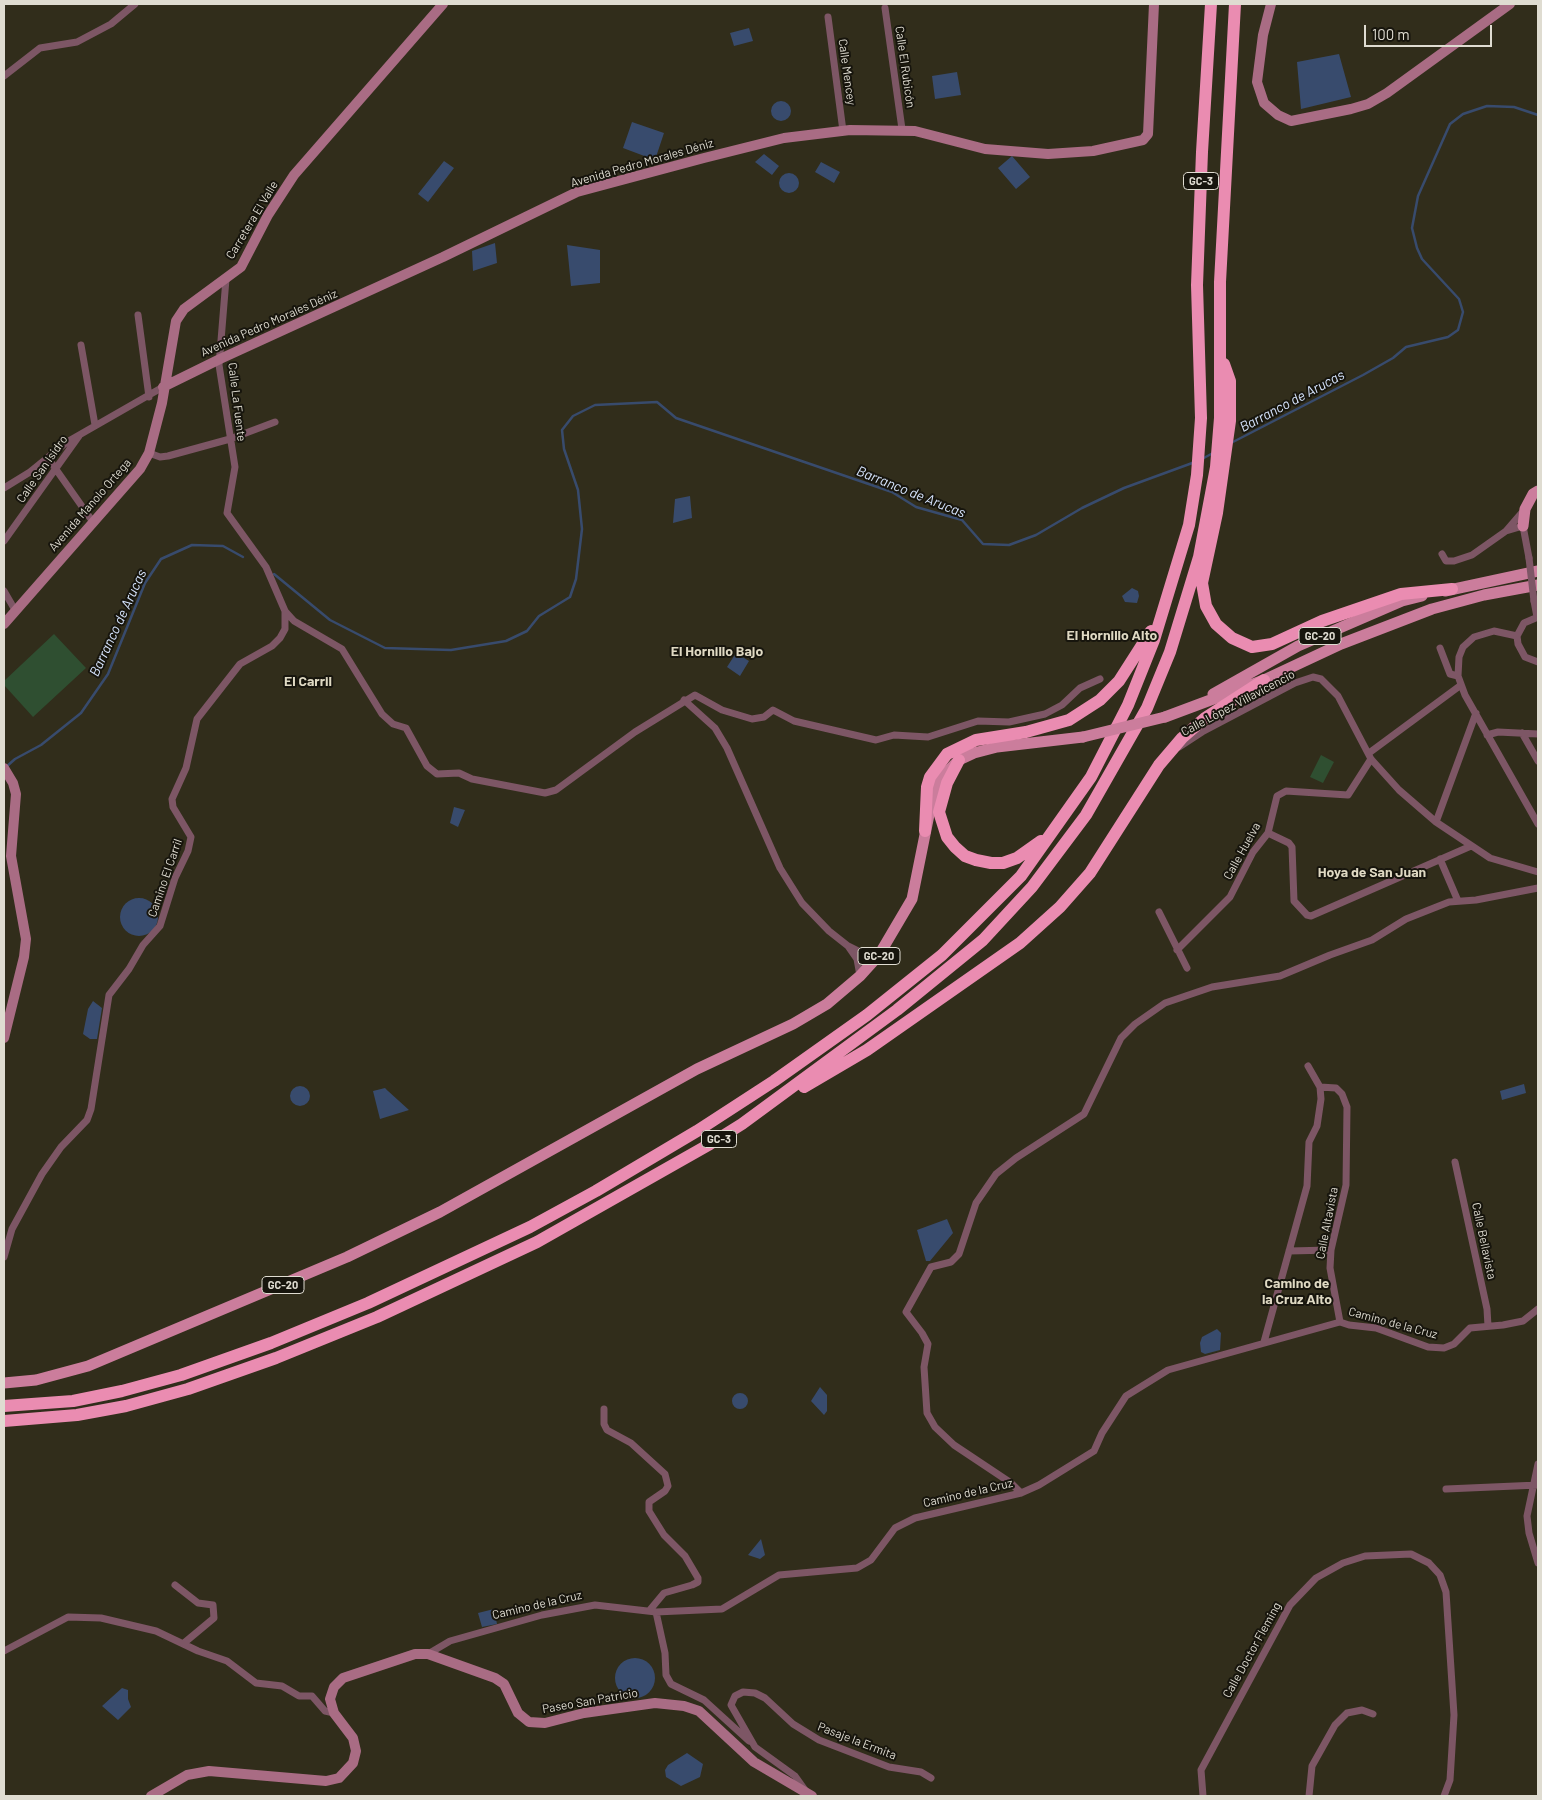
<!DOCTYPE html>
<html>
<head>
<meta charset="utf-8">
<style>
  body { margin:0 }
  #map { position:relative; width:1542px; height:1800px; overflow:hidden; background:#312d1b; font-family:Barlow,sans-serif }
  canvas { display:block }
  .frame { position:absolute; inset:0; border:5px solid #dfdcd1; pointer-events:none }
  .scale { position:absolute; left:1364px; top:25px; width:128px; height:22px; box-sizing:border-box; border:2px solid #dfdcd1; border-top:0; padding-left:6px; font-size:15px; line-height:18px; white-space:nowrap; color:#dfdcd1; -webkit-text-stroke:4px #17150d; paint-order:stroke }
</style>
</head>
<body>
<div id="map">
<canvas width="1542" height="1800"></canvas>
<div class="frame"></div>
<div class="scale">100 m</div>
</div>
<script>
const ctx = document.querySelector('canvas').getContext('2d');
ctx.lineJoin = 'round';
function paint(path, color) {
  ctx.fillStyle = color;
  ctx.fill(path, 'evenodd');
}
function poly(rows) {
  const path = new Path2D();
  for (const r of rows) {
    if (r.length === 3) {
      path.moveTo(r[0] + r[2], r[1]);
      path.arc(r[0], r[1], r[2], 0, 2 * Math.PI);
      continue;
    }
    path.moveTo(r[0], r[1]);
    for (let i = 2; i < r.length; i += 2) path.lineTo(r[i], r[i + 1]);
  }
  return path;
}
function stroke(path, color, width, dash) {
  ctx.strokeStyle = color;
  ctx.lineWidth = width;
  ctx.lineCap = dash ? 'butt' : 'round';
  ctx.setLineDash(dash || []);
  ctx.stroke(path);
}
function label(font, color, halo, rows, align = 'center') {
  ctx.font = font + ' Barlow,sans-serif';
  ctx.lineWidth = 4;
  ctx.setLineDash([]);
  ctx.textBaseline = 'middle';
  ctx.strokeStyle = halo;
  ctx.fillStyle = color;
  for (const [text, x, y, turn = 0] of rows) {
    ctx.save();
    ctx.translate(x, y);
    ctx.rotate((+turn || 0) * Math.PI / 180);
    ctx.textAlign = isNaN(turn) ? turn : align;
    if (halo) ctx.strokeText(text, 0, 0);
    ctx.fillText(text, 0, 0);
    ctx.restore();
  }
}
const green = poly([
  [54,634,86,668,33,717,4,685,4,681],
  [1321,755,1334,762,1323,783,1310,777]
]);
const water = poly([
  [749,28,753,41,734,46,730,33],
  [1339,54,1351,97,1301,109,1297,62],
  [957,72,961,95,935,99,932,76],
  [781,111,10],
  [632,122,664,133,655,160,623,148],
  [764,154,779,166,772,175,755,162],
  [1012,156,1030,177,1016,189,998,168],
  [444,161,454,168,428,202,418,194],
  [821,162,840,172,834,183,815,172],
  [789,183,10],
  [495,243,497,263,473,271,472,251],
  [567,245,600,250,600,283,571,286],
  [690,496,692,518,673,523,675,499],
  [1132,588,1138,591,1139,596,1137,603,1125,602,1122,596],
  [736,653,749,661,740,676,727,667],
  [454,807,465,810,458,827,450,823],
  [139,917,19],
  [93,1001,102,1008,97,1039,90,1039,83,1034,88,1009],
  [1524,1084,1526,1093,1502,1100,1500,1091],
  [300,1096,10],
  [385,1088,388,1091,409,1110,380,1119,373,1091],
  [947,1219,953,1233,930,1261,926,1261,917,1230],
  [1217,1329,1221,1333,1220,1350,1205,1354,1201,1352,1200,1343,1202,1337],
  [820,1387,827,1395,827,1411,824,1415,811,1401],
  [740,1401,8],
  [761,1539,765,1555,760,1559,748,1555],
  [494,1609,497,1624,482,1627,478,1613],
  [635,1678,20],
  [122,1688,128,1690,128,1699,131,1707,118,1720,102,1706],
  [687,1753,703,1764,700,1777,681,1786,666,1777,665,1770,668,1765]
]);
const stream = poly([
  [1231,443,1363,375,1393,358,1406,347,1448,337,1458,330,1463,312,1459,299,1422,259,1417,248,1412,228,1418,196,1450,124,1463,114,1487,106,1514,107,1538,115],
  [1202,459,1213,453],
  [274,574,330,620,385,648,451,650,506,641,527,631,539,616,570,597,576,579,582,529,578,490,564,449,562,430,573,416,595,405,657,402,676,418,892,492,916,507,962,520,983,544,1009,545,1036,535,1082,508,1124,488,1195,462],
  [6,767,15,759,41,745,81,713,108,674,145,583,161,559,192,545,223,546,243,557]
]);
const street = poly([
  [885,8,902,129],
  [828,17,843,131],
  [4,76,40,48,77,42,111,24,135,4],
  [138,315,149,397],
  [81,345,95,425],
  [149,453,160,457,168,456,230,439,275,422],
  [48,458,93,522],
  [4,488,30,472,67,442,163,387],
  [1506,531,1525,509],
  [4,541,79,436],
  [1442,554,1446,561,1454,561,1472,555,1506,531,1523,526,1529,558],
  [4,591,15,610],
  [1534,601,1537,617],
  [285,611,294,621,342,649,382,714,393,724,406,728,427,766,437,774,459,773,472,779,545,793,556,790,635,732,695,695,722,710,752,719,764,717,773,710,794,721,876,740,894,735,928,737,978,721,1009,722,1045,714,1062,705,1080,688,1100,679],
  [1538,617,1524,623,1517,636,1518,644,1525,657,1538,662],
  [1517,636,1494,631,1474,637,1463,647,1459,657,1458,676,1465,695,1538,824],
  [1440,648,1450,674,1458,676],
  [684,700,715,728,727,748,780,868,802,903,829,931,848,946,860,952,879,955],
  [1522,733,1538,761],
  [1487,735,1498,732,1538,734],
  [1179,747,1202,732,1295,683,1313,677,1321,679,1338,696,1371,759,1399,790,1436,822,1490,858,1538,872],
  [1369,753,1461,685],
  [1436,822,1476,713],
  [1268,833,1289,843,1292,847,1294,901,1307,915,1311,916,1471,846],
  [1440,859,1458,901],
  [1159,912,1187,968],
  [848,946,857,959,860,976],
  [1177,950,1230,897,1253,852,1268,833,1277,796,1286,791,1348,795,1371,759],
  [1320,1087,1336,1088,1342,1094,1347,1107,1346,1185,1331,1250,1330,1268,1340,1322],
  [1455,1162,1487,1309,1488,1326],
  [1289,1251,1331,1250],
  [4,1257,12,1229,42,1174,61,1147,87,1120,91,1109,109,995,129,969,143,945,160,926,175,878,188,851,191,837,173,807,172,799,186,768,197,719,240,664,272,646,280,638,285,629,285,611,266,567,227,513,235,467,219,365,226,279],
  [1264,1342,1307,1186,1309,1142,1317,1126,1321,1099,1320,1087,1308,1066],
  [604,1409,604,1424,607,1430,631,1443,665,1474,668,1486,665,1491,649,1502,649,1511,664,1535,685,1556,698,1578,698,1582,692,1585,664,1593,649,1611],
  [1538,1464,1527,1516,1529,1533,1538,1563],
  [1446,1489,1538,1485],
  [1021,1493,1011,1483,954,1445,935,1427,927,1413,924,1367,928,1344,922,1333,906,1312,931,1267,951,1262,959,1254,976,1203,996,1174,1016,1158,1084,1114,1121,1038,1135,1024,1165,1003,1212,987,1280,976,1330,955,1372,940,1406,919,1449,902,1476,900,1538,888],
  [175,1585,198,1603,213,1605,214,1618,184,1643],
  [656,1612,665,1653,666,1675,671,1684,704,1700,749,1741],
  [4,1651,68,1617,101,1618,156,1631,198,1651,227,1661,256,1683,282,1686,299,1696,312,1696,325,1711,334,1713],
  [428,1654,450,1641,542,1615,595,1605,656,1612,722,1609,779,1575,857,1568,871,1560,895,1528,915,1518,1021,1493,1039,1485,1094,1451,1102,1433,1126,1396,1168,1370,1340,1322,1349,1325,1376,1328,1428,1347,1444,1348,1454,1344,1470,1328,1503,1325,1523,1321,1538,1309],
  [805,1790,795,1776,755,1747,731,1705,735,1696,743,1692,755,1693,765,1698,793,1724,819,1740,889,1767,921,1772,931,1778],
  [1203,1796,1201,1770,1290,1605,1316,1578,1343,1563,1365,1556,1411,1554,1429,1563,1440,1575,1446,1592,1454,1715,1450,1780,1444,1796],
  [1309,1796,1312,1766,1335,1725,1347,1713,1362,1710,1373,1714]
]);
const secondary = poly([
  [1271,4,1263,35,1257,82,1264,103,1278,115,1291,121,1351,109,1368,104,1387,93,1510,4],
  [163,387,220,359,443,257,577,192,704,158,784,138,850,130,915,131,985,149,1048,154,1093,151,1143,140,1148,134,1154,4],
  [4,624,140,469,149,453,162,403,176,321,184,309,241,267,268,215,294,175,443,4],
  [4,768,13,783,16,794,11,856,26,939,24,957,4,1038],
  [151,1796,187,1775,209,1771,326,1781,339,1778,353,1763,356,1751,353,1738,334,1713,330,1699,334,1687,343,1678,415,1654,428,1654,495,1678,504,1684,518,1713,529,1722,545,1723,584,1713,655,1703,684,1706,699,1711,754,1762,812,1796]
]);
const primary = poly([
  [1523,526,1525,509,1533,494,1538,491],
  [1445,591,1538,571],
  [1213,694,1298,646,1402,601,1422,596],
  [1165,717,1264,680,1341,644,1432,609,1484,595,1538,585],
  [4,1383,36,1380,88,1366,347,1257,440,1212,697,1069,793,1024,827,1004,860,976,879,955,912,899,932,800,941,778,959,760,974,753,997,747,1083,737]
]);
const highway = poly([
  [1224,364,1230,381,1230,421,1217,513,1202,583,1206,606,1216,624,1232,638,1252,647,1272,644,1322,621,1401,594,1452,589],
  [959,760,947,783,939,812,947,837,955,847,965,856,976,860,991,863,1003,863,1017,858,1041,841],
  [925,831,927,787,930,777,947,754,976,740,1026,732,1069,720,1100,700,1119,681,1151,631],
  [804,1087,867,1050,1020,943,1060,907,1090,873,1159,765,1182,738,1205,718,1264,680],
  [4,1406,73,1401,122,1391,181,1375,271,1343,368,1303,530,1227,596,1191,697,1131,774,1081,867,1015,942,955,1021,876,1091,777,1128,705,1154,640,1189,525,1197,475,1201,418,1197,285,1202,152,1211,4],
  [4,1421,77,1415,126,1406,188,1389,276,1358,377,1317,537,1242,710,1144,742,1124,897,1010,983,940,1032,887,1086,815,1147,708,1170,652,1199,557,1216,467,1220,418,1220,282,1235,4]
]);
const streetBridge = poly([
  [1529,558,1534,601]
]);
const primaryBridge = poly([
  [1083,737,1165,717]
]);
const shields = [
  [1201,181,35],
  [1320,636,42],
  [879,956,42],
  [719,1139,35],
  [283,1285,42]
];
const shieldNames = [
  ["GC-3",1201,181],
  ["GC-20",1320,636],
  ["GC-20",879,956],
  ["GC-3",719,1139],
  ["GC-20",283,1285]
];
const streetNames = [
  ["Calle El Rubicón",905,67,82],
  ["Calle Mencey",847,72,82],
  ["Avenida Pedro Morales Déniz",642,163,-16],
  ["Carretera El Valle",252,220,-59],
  ["Avenida Pedro Morales Déniz",269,323,-24],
  ["Calle La Fuente",237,402,83],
  ["Calle San Isidro",42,469,-55],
  ["Avenida Manolo Ortega",90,505,-49],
  ["Calle López Villavicencio",1238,703,-28],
  ["Calle Huelva",1242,851,-61],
  ["Camino El Carril",165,878,-71],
  ["Calle Altavista",1327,1223,-79],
  ["Calle Bellavista",1484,1241,78],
  ["Camino de la Cruz",1393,1323,15],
  ["Camino de la Cruz",968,1493,-13],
  ["Camino de la Cruz",537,1605,-13],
  ["Calle Doctor Fleming",1252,1650,-61],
  ["Paseo San Patricio",590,1701,-10],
  ["Pasaje la Ermita",857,1741,21]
];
const waterNames = [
  ["Barranco de Arucas",1292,401,-28],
  ["Barranco de Arucas",911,492,22],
  ["Barranco de Arucas",118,623,-65]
];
const neighbourhoodNames = [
  ["El Hornillo Alto",1112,635],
  ["El Hornillo Bajo",717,651],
  ["El Carril",308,681],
  ["Hoya de San Juan",1372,872],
  ["Camino de",1297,1283],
  ["la Cruz Alto",1297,1299]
];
paint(green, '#2f4f31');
paint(water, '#384b6d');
stroke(stream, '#384b6d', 2.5);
stroke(street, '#7d5665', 7);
stroke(secondary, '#a96c84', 10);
stroke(primary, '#cb7d9c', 11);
stroke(highway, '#ea8cb1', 12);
stroke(streetBridge, '#7d5665', 7);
stroke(primaryBridge, '#cb7d9c', 11);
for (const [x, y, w] of shields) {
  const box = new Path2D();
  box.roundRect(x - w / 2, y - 8.5, w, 17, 4);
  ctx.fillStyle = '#17150d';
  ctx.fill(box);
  stroke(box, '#dfdcd1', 1);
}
label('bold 11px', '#dfdcd1', null, shieldNames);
label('12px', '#dfdcd1', '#17150d', streetNames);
label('italic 14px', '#d7e5fe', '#17150d', waterNames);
label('bold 14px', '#dfd9c3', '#17150d', neighbourhoodNames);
</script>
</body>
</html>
